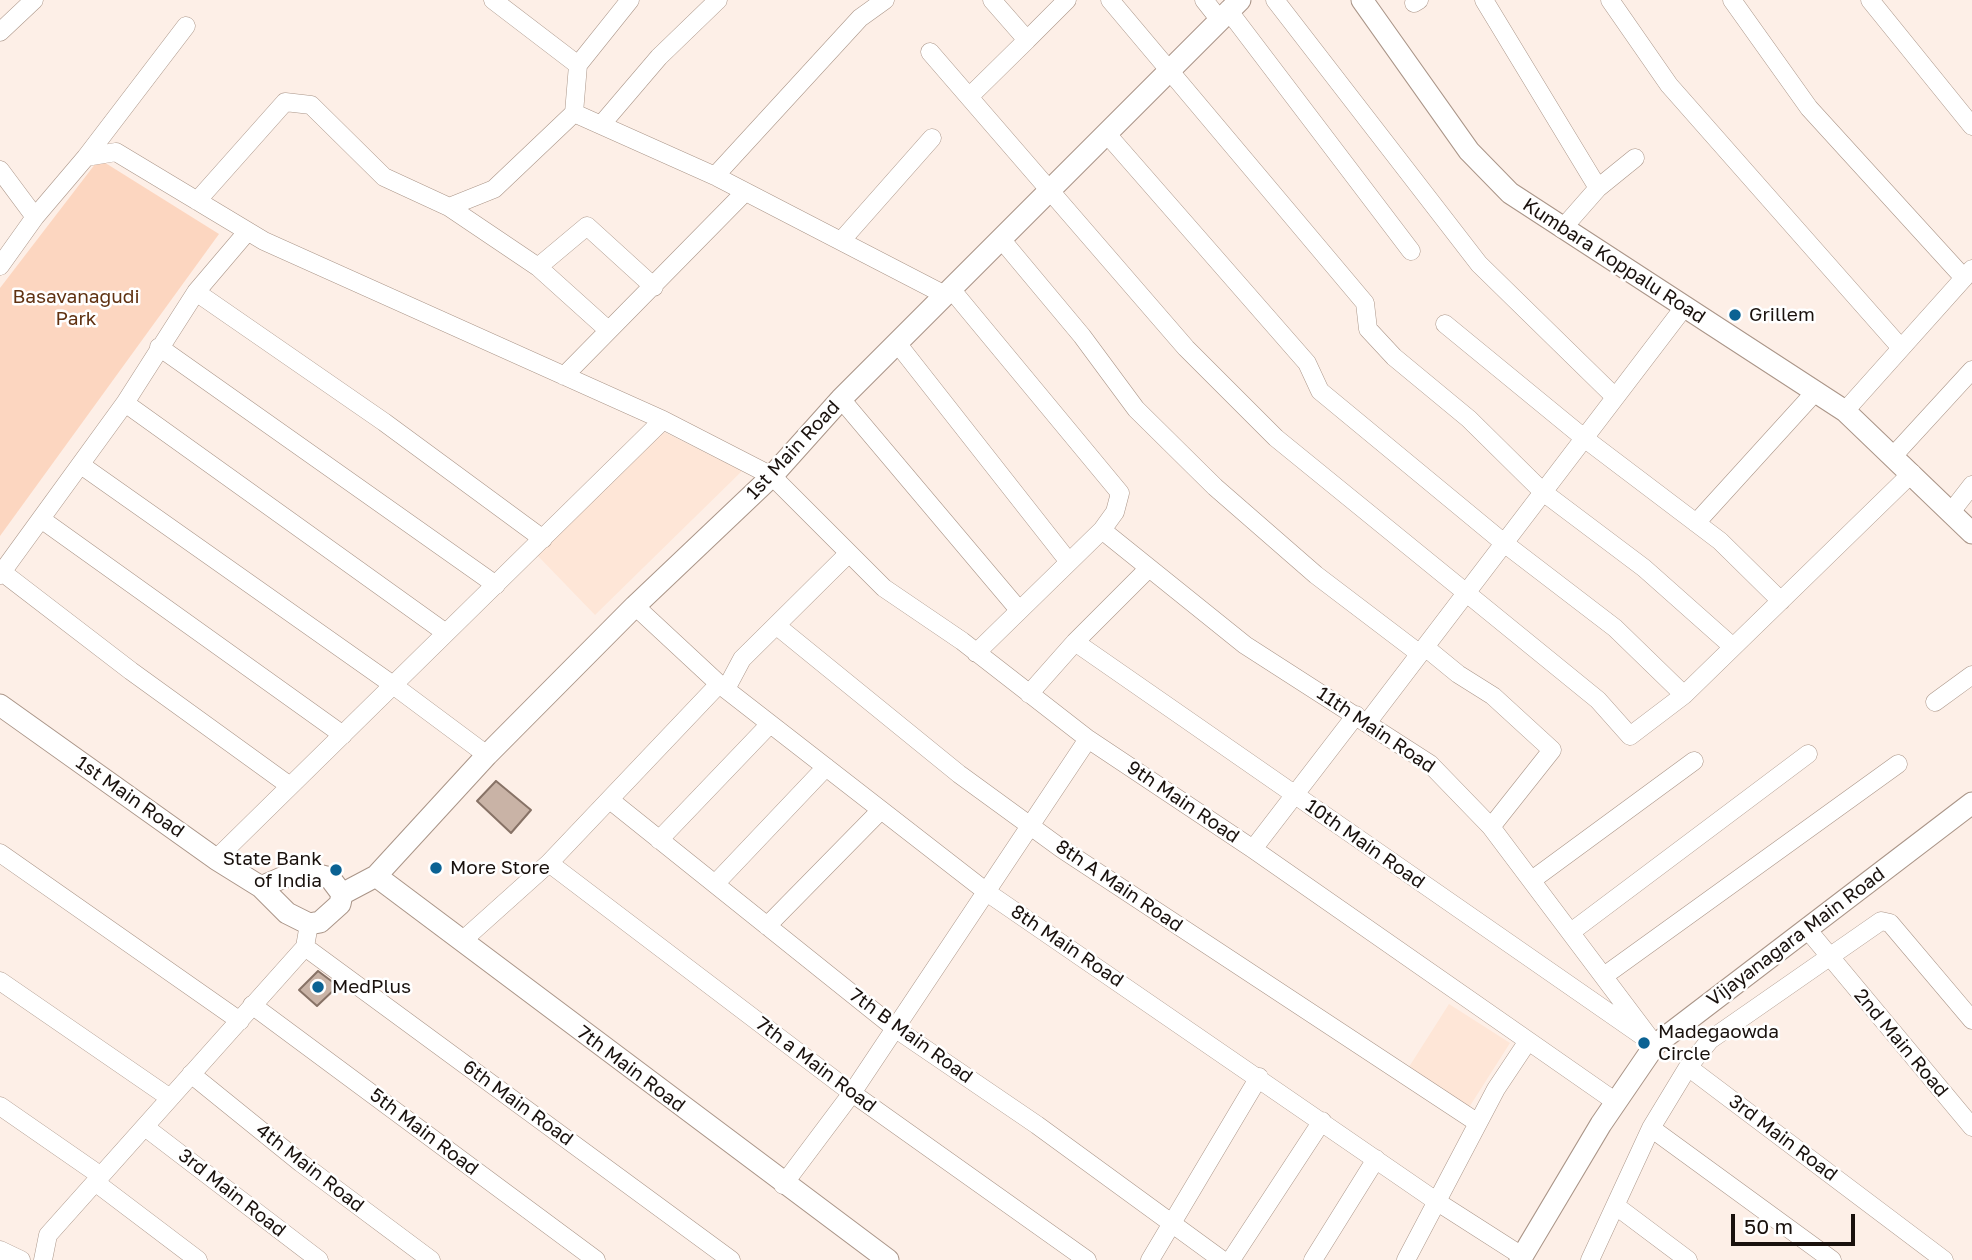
<!DOCTYPE html>
<html>
<head>
<meta charset="utf-8">
<style>
  body { margin:0 }
  #map { position:relative; width:1972px; height:1260px; overflow:hidden; background:#fdefe7; font-family:"Golos Text",sans-serif }
  canvas { display:block }
  .scale { position:absolute; left:1731px; top:1214px; width:124px; height:32px; box-sizing:border-box; border:4px solid #19110d; border-top:0; padding-left:9px; font-size:21px; line-height:24px; white-space:nowrap; color:#19110d; -webkit-text-stroke:5px #fff; paint-order:stroke }
</style>
</head>
<body>
<div id="map">
<canvas width="1972" height="1260"></canvas>
<div class="scale">50 m</div>
</div>
<script>
const ctx = document.querySelector('canvas').getContext('2d');
ctx.lineJoin = 'round';
function paint(path, color) {
  ctx.fillStyle = color;
  ctx.fill(path, 'evenodd');
}
function poly(rows) {
  const path = new Path2D();
  for (const r of rows) {
    path.moveTo(r[0], r[1]);
    for (let i = 2; i < r.length; i += 2) path.lineTo(r[i], r[i + 1]);
  }
  return path;
}
function stroke(path, color, width, dash) {
  ctx.strokeStyle = color;
  ctx.lineWidth = width;
  ctx.lineCap = dash ? 'butt' : 'round';
  ctx.setLineDash(dash || []);
  ctx.stroke(path);
}
function label(font, color, halo, rows, align = 'center') {
  ctx.font = font + ' "Golos Text",sans-serif';
  ctx.lineWidth = 5;
  ctx.setLineDash([]);
  ctx.textBaseline = 'middle';
  ctx.strokeStyle = halo;
  ctx.fillStyle = color;
  for (const [text, x, y, turn = 0] of rows) {
    ctx.save();
    ctx.translate(x, y);
    ctx.rotate((+turn || 0) * Math.PI / 180);
    ctx.textAlign = isNaN(turn) ? turn : align;
    if (halo) ctx.strokeText(text, 0, 0);
    ctx.fillText(text, 0, 0);
    ctx.restore();
  }
}
const built = poly([
  [664,432,742,471,595,615,537,555],
  [1449,1004,1510,1043,1468,1109,1407,1070]
]);
const green = poly([
  [99,159,219,234,0,536,0,288]
]);
const building = poly([
  [496,781,531,810,511,833,477,801,496,781],
  [318,971,338,986,317,1006,299,990,318,971]
]);
const minor = poly([
  [493,0,578,65],
  [992,0,1027,40,1067,0],
  [1110,0,1365,303,1368,329,1394,357,1469,419,1543,492,1644,568,1733,647],
  [1204,0,1219,19],
  [1275,0,1479,264,1615,397],
  [1484,0,1598,188],
  [1610,0,1669,85,1901,348],
  [1732,0,1809,108,1964,278],
  [1870,0,1972,126],
  [1414,3,1419,0],
  [1228,10,1411,251],
  [0,32,34,0],
  [930,52,1186,348,1276,438,1598,700,1630,736,1684,695,1912,473],
  [969,97,1027,40],
  [574,113,715,176,945,295],
  [601,125,659,57,718,0],
  [1106,133,1307,363,1320,391,1504,543,1615,628,1684,695],
  [86,157,186,26],
  [0,170,35,217],
  [715,176,860,18,885,0],
  [197,201,285,102,311,105,384,177,449,207,494,189,574,113,578,65,630,0],
  [449,207,538,267,608,330],
  [1562,229,1598,188,1635,158],
  [1001,239,1082,336,1136,409,1215,487,1316,575,1420,654],
  [841,241,932,138],
  [0,266,35,217,86,157,116,152,264,241,663,420,772,476,884,588,962,641,1088,739,1253,849,1616,1102],
  [538,267,587,226,654,287],
  [951,289,1120,493,1115,512,1102,530,976,653],
  [196,292,384,422,543,539],
  [1445,324,1584,438,1720,541,1781,601],
  [897,343,1069,562],
  [159,347,496,585],
  [564,376,745,192],
  [841,399,1019,610],
  [125,403,446,633],
  [1845,411,1972,269],
  [1894,455,1972,370],
  [81,465,393,685,487,755],
  [1951,512,1972,485],
  [41,519,343,735],
  [1696,523,1816,391],
  [1102,530,1245,645,1430,764,1491,827,1655,1045],
  [2,572,131,671,290,786],
  [0,575,125,403,196,292,247,232],
  [635,606,719,684,988,893,1436,1201,1522,1256],
  [777,626,959,774,1062,849,1478,1123],
  [1075,642,1641,1035],
  [1425,647,1458,674,1493,696,1552,750,1491,827],
  [726,689,742,659,849,553],
  [1029,694,1075,642,1149,568],
  [1935,702,1972,675],
  [1367,723,1685,306],
  [610,800,896,1029,1037,1125,1222,1260],
  [659,840,770,724],
  [1253,849,1356,715],
  [0,853,240,1021],
  [216,859,663,420],
  [549,863,852,1093,1087,1260],
  [1532,880,1694,761],
  [715,884,826,767],
  [767,926,881,810],
  [1807,929,1972,1127],
  [1571,932,1808,754],
  [462,941,549,863,719,684],
  [305,947,731,1260],
  [1604,976,1898,764],
  [0,981,170,1098],
  [252,1005,596,1260],
  [1688,1067,1944,1260],
  [191,1074,301,1163,431,1260],
  [0,1106,101,1176],
  [145,1127,319,1260],
  [1651,1128,1832,1260],
  [95,1182,198,1260],
  [783,1185,852,1093,1088,739],
  [1616,1206,1688,1260],
  [0,1250,21,1260],
  [43,1260,48,1235,305,947,309,924],
  [1150,1260,1259,1077],
  [1231,1260,1322,1121],
  [1313,1260,1376,1159],
  [1406,1260,1496,1089,1528,1041],
  [1590,1260,1651,1128,1688,1067,1710,1040,1881,921,1890,923,1972,1020]
]);
const tertiary = poly([
  [1362,0,1469,151,1510,193,1845,411,1972,533],
  [0,705,216,859,261,887,287,913,309,924,320,922,340,904,342,894,330,878,314,874,284,877,261,887],
  [376,876,888,1260],
  [342,894,376,876,487,755,635,606,772,476,841,399,1240,0],
  [1520,1260,1601,1124,1655,1045,1972,803]
]);
const markers = [
  [1735,315,7,"#0b6293"],
  [436,868,7,"#0b6293"],
  [336,870,7,"#0b6293"],
  [318,987,7,"#0b6293"],
  [1644,1043,7,"#0b6293"]
];
const streetNames = [
  ["Kumbara Koppalu Road",1614,261,33],
  ["1st Main Road",793,450,-47],
  ["11th Main Road",1376,730,34],
  ["1st Main Road",130,797,35],
  ["9th Main Road",1183,802,34],
  ["10th Main Road",1365,844,35],
  ["8th A Main Road",1119,886,34],
  ["Vijayanagara Main Road",1796,937,-37],
  ["8th Main Road",1067,946,34],
  ["7th B Main Road",911,1036,36],
  ["2nd Main Road",1901,1043,50],
  ["7th a Main Road",816,1065,37],
  ["7th Main Road",631,1069,37],
  ["6th Main Road",518,1103,36],
  ["5th Main Road",424,1132,37],
  ["3rd Main Road",1783,1138,37],
  ["4th Main Road",310,1168,38],
  ["3rd Main Road",232,1193,38]
];
const parkNames = [
  ["Basavanagudi",76,297],
  ["Park",76,319]
];
const poiNames = [
  ["Grillem",1749,315],
  ["State Bank",322,859,"right"],
  ["of India",322,881,"right"],
  ["More Store",450,868],
  ["MedPlus",332,987],
  ["Madegaowda",1658,1032],
  ["Circle",1658,1054]
];
paint(built, '#fee6d7');
paint(green, '#fcd6c0');
paint(building, '#c9b3a6');
stroke(building, '#877266', 2);
stroke(minor, '#aa9588', 19);
stroke(tertiary, '#aa9588', 23);
stroke(minor, '#fff', 18);
stroke(tertiary, '#fff', 21);
for (const [x, y, r, color] of markers) {
  const dot = new Path2D();
  dot.arc(x, y, r, 0, 2 * Math.PI);
  ctx.fillStyle = color;
  ctx.fill(dot);
  stroke(dot, '#fff', 2.5);
}
label('19px', '#19110d', '#fff', streetNames);
label('19px', '#603212', '#fff', parkNames);
label('19px', '#19110d', '#fff', poiNames, 'left');
</script>
</body>
</html>
